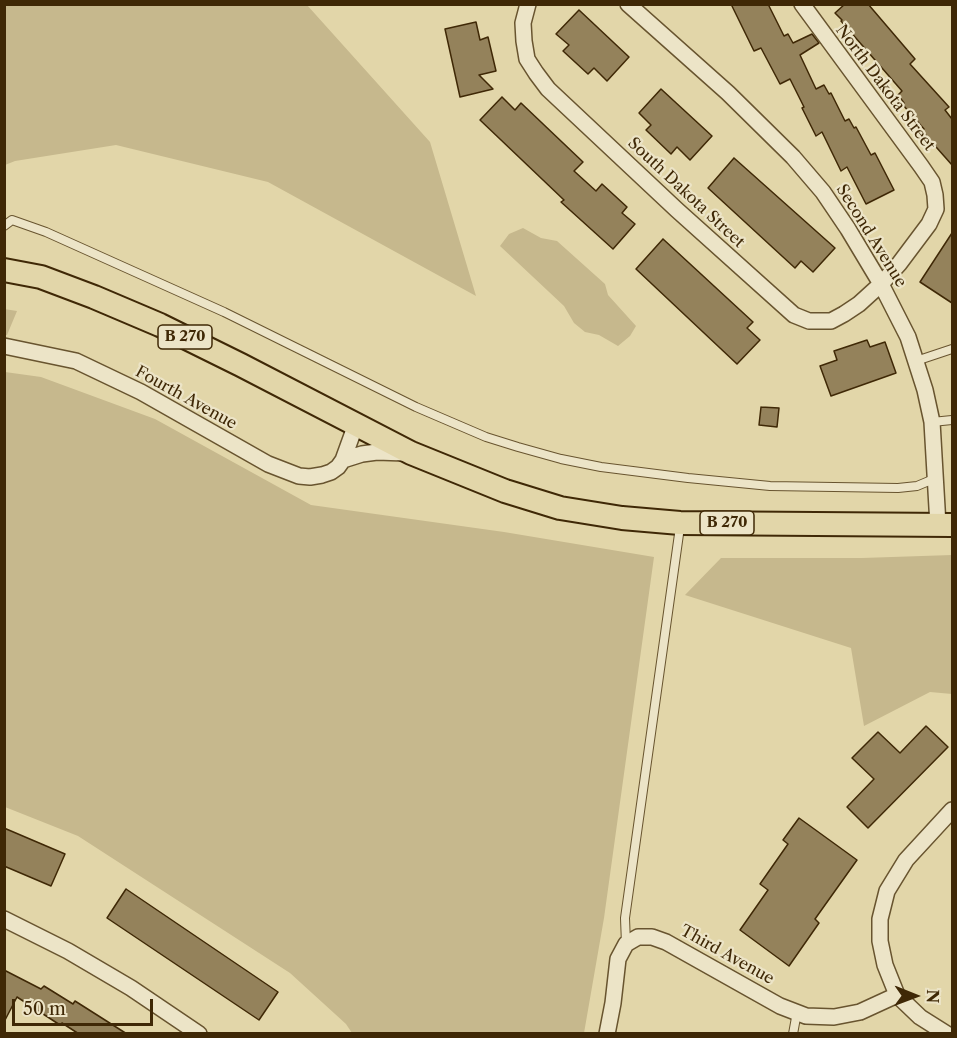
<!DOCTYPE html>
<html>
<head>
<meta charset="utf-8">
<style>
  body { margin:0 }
  #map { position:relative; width:957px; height:1038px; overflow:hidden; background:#e2d6a9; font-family:"Libre Caslon Text",serif }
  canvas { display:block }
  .frame { position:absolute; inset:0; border:6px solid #3f2806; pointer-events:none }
  .north { position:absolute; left:885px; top:966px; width:60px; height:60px; -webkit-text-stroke:4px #ece4c7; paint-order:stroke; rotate:91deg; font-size:16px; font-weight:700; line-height:24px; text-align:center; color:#3f2806 }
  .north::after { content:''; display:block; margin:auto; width:21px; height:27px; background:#3f2806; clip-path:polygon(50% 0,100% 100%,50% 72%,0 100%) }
  .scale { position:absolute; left:12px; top:999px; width:141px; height:27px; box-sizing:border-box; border:3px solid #3f2806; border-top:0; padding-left:8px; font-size:18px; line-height:21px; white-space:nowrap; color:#3f2806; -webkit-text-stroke:4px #ece4c7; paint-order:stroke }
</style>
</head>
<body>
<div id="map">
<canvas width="957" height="1038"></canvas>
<div class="frame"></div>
<div class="north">N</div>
<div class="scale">50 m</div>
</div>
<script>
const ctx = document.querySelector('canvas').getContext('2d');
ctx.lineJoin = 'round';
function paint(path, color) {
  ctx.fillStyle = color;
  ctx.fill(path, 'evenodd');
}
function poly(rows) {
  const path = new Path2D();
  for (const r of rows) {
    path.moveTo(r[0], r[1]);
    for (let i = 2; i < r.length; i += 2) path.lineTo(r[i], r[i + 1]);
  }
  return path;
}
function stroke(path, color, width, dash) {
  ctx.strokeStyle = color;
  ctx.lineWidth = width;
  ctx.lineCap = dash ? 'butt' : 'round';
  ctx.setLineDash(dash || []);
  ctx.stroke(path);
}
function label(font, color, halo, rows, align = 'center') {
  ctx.font = font + ' "Libre Caslon Text",serif';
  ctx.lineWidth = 4.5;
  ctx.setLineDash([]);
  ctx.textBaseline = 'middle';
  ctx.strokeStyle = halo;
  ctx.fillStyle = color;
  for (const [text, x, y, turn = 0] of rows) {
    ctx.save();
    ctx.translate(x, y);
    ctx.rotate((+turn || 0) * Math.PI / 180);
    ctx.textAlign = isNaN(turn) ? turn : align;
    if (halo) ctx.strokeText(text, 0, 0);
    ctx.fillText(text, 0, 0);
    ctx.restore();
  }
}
const green = poly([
  [5,4,307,5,430,142,476,296,268,182,116,145,15,161,5,165],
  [523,228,541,238,557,241,605,284,608,295,636,326,630,336,618,346,599,335,585,332,574,323,564,306,500,246,509,234],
  [4,309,17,311,7,335,5,335],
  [5,372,41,377,155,419,311,505,504,532,654,557,604,918,584,1033,352,1033,346,1024,290,973,78,836,5,807],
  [952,555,952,694,930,692,864,726,851,648,685,595,721,558,862,558]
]);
const building = poly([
  [731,4,768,4,784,36,788,34,793,43,812,34,819,43,800,55,816,89,824,85,829,94,831,93,845,121,849,119,854,128,856,127,871,155,875,153,894,190,866,204,847,167,841,171,822,132,816,136,802,108,804,107,790,79,780,84,761,48,754,51,731,4],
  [845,4,868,4,915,59,910,64,949,107,945,110,952,119,952,165,929,139,922,131,924,129,903,105,904,103,898,95,902,91,841,21,842,20,835,13,845,4],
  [579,10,629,57,607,81,594,68,588,74,563,51,569,45,556,34,579,10],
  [476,22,480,40,488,37,496,71,479,75,493,89,460,97,445,29,476,22],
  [661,89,712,136,690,160,677,147,671,154,646,130,651,125,639,113,661,89],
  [502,97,515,110,521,103,583,162,574,171,596,191,602,184,627,207,622,213,635,224,613,249,561,202,564,200,480,120,502,97],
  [734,158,835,248,813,272,801,261,795,268,708,188,734,158],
  [952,233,952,303,920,282,952,233],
  [663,239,753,322,747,328,760,340,737,364,636,269,663,239],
  [867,340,870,347,885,342,896,373,831,396,820,366,837,360,834,351,867,340],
  [761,407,779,408,777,427,759,425,761,407],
  [926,726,948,747,868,828,847,807,874,779,852,758,878,732,900,753,926,726],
  [799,818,857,860,815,919,819,923,789,966,740,930,768,890,760,884,788,844,783,840,799,818],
  [4,828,65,854,51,886,4,866,4,828],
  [126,889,278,992,259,1020,107,918,126,889],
  [4,970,41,989,44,986,73,1004,75,1001,127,1034,79,1034,62,1023,60,1025,17,997,4,1022,4,970]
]);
const service = poly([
  [4,226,12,220,46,232,224,312,416,407,486,437,518,447,561,459,601,467,688,478,770,486,898,488,917,486,936,478],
  [916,361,952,349],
  [932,422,952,420],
  [626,944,625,918,680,527],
  [793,1034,797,1012]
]);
const minor = poly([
  [528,4,523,23,524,41,527,59,536,73,548,89,677,210,794,315,809,321,831,321,844,314,859,304,881,284,899,264,929,224,936,209,935,195,932,182,921,166,802,4],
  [628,4,728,93,793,157,823,192,848,229,881,284,908,337,925,390,932,422,938,525],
  [4,346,76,361,141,392,268,464,299,476,310,477,322,475,331,472,338,467,343,460,356,424],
  [343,460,362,454,377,452,405,453],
  [4,919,68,951,131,988,199,1034],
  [607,1034,613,1003,618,959,626,944,638,937,652,937,666,942,780,1006,806,1016,834,1017,860,1012,897,995],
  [947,1034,920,1017,897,995,885,965,880,941,880,919,887,891,906,860,952,810]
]);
const primary = poly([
  [4,270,41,277,94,297,160,325,241,365,411,453,505,491,560,508,622,518,680,523,952,525]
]);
const shields = [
  [185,337,54],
  [727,523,54]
];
const shieldNames = [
  ["B 270",185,337],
  ["B 270",727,523]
];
const streetNames = [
  ["North Dakota Street",885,88,53],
  ["South Dakota Street",686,193,43],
  ["Second Avenue",871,236,58],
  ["Fourth Avenue",186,398,29],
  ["Third Avenue",727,955,29]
];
paint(green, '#c6b88d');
paint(building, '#94825b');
stroke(building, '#3f2806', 1.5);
stroke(service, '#68542f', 10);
stroke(minor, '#68542f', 18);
stroke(primary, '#3f2806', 26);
stroke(service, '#ece4c7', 8);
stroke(minor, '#ece4c7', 15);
stroke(primary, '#e2d6a9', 22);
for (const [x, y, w] of shields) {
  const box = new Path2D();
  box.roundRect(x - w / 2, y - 12, w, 24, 4.5);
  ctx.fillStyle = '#ece4c7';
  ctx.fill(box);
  stroke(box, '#3f2806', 1.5);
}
label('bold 15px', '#3f2806', null, shieldNames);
label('16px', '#3f2806', '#ece4c7', streetNames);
</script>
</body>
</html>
